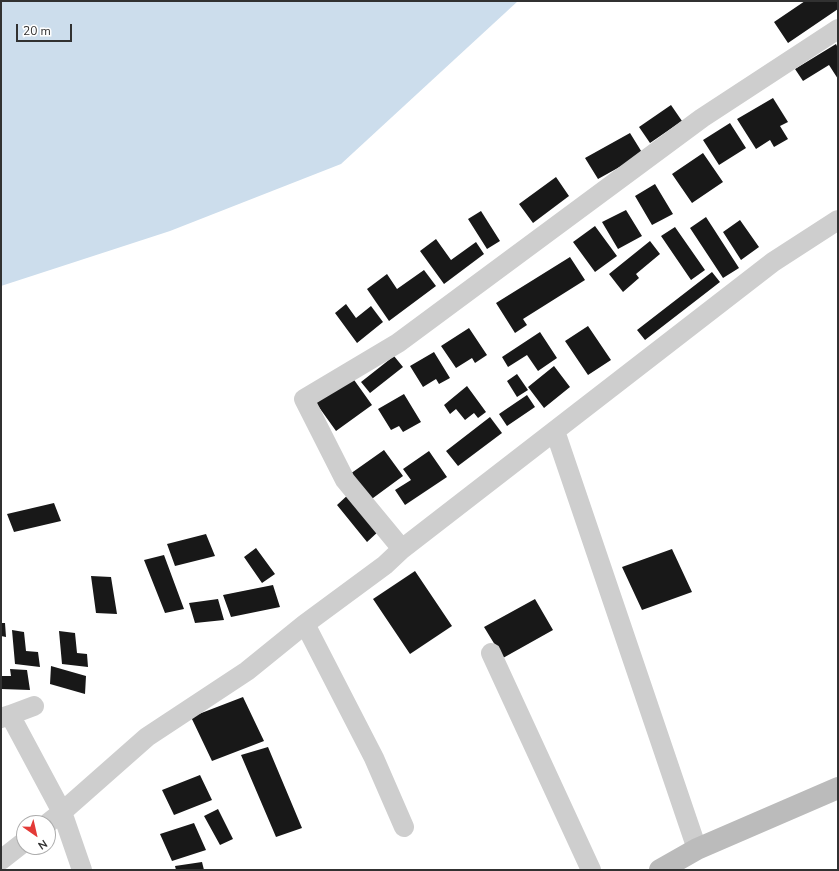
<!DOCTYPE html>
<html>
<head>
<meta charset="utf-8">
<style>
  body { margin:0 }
  #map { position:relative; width:839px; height:871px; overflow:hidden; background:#fff; font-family:"Nunito Sans",sans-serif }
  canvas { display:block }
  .frame { position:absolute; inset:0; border:2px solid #313131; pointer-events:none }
  .north { position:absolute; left:16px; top:815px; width:40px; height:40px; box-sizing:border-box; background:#fff; border:1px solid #adadad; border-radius:50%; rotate:146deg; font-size:11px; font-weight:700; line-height:16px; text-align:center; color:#313131 }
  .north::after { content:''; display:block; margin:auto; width:14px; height:18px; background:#e33a37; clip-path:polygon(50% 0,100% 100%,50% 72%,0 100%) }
  .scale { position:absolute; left:16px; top:24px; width:56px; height:18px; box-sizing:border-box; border:2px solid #313131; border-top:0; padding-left:5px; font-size:12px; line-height:14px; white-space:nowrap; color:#313131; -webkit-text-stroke:3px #fff; paint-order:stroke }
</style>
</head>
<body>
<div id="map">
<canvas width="839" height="871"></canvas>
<div class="frame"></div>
<div class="north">N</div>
<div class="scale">20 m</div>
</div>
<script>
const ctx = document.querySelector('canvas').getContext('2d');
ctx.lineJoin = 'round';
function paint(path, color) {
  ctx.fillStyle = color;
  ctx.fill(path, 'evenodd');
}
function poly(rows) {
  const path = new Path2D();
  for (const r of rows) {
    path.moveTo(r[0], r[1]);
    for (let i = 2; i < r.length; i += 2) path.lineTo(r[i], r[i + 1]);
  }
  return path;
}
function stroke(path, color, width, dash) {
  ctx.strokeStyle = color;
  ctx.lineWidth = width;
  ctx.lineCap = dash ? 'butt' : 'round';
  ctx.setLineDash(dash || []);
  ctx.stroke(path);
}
const water = poly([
  [1,1,518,1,341,164,170,231,1,286]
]);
const building = poly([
  [805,1,838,1,838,9,788,43,774,22],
  [836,44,838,48,838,79,829,65,803,81,795,69],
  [773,98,788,122,780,126,788,139,774,147,770,140,756,149,737,119],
  [671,105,682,121,650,143,639,127],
  [730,123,746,148,719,165,703,140],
  [630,133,643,154,598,179,585,158],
  [703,153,723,182,692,203,672,174],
  [556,177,569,196,533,223,519,204],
  [655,184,673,214,652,225,635,196],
  [626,210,642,236,618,249,602,222],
  [481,211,500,241,487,249,468,219],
  [706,217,739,268,723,278,690,228],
  [740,220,759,247,741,260,723,232],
  [595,226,617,256,595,272,573,242],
  [675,227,705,270,691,280,661,236],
  [436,239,451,260,476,242,484,254,444,284,420,251],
  [650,241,660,254,636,274,639,278,623,292,609,274],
  [570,257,585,280,523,319,527,325,515,333,496,303],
  [424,270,436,286,389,321,367,289,387,274,397,289],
  [712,272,720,282,645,340,637,330],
  [346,304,356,318,371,306,383,322,357,343,335,313],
  [588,326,611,360,588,375,565,341],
  [469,328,487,355,475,363,472,358,456,368,441,346],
  [540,332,557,358,538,371,527,355,508,367,502,357],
  [434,352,450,378,439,384,436,379,423,387,410,366],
  [394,356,403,367,370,393,361,382],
  [554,366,570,387,544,408,528,387],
  [517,374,528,390,517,397,507,381],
  [352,377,372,405,336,431,316,403],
  [467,386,486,412,478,418,474,413,465,420,456,409,450,414,444,405],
  [404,394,421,422,403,432,399,426,391,430,378,409],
  [527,395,535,407,507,426,499,414],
  [490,417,502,433,458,466,446,451],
  [384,450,403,476,369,501,350,474],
  [429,451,447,477,405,505,395,490,411,480,403,469],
  [350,493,380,530,367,542,337,505],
  [54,503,61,521,14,532,7,514],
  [206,534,215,556,175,566,167,544],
  [256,548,275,574,262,583,244,557],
  [672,549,692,592,642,610,622,567],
  [164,555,184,609,165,613,144,560],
  [415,571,452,626,410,654,373,599],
  [91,576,111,577,117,614,96,613],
  [273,585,280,607,231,617,223,595],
  [218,599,224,620,195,623,189,603],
  [535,599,553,630,503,658,484,627],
  [1,623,5,623,6,637,1,636],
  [12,630,24,632,26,651,38,652,40,667,15,664],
  [59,631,75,633,77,653,87,654,88,667,62,664],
  [51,666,86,676,85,694,50,684],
  [10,669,27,670,30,690,1,689,1,676,11,676],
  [243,697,264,741,212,761,191,717],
  [268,747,302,828,276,837,241,755],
  [200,775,212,800,174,815,162,790],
  [218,809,233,839,220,845,204,816],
  [194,823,206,850,172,861,160,834],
  [202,862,204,870,176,870,175,866]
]);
const street = poly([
  [555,431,697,849],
  [402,549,345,480,304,399,398,343,702,118,838,29],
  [305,624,374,758,404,827],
  [491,653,591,870],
  [10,715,62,812,82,870],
  [1,718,10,715,34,706],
  [48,823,62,812,147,737,247,671,305,624,385,565,402,549,773,262,838,220],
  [1,860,24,842]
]);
const secondary = poly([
  [660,870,697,849,838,788]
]);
paint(water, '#ccddec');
paint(building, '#181818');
stroke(street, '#cecece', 20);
stroke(secondary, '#bbb', 22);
</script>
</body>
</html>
